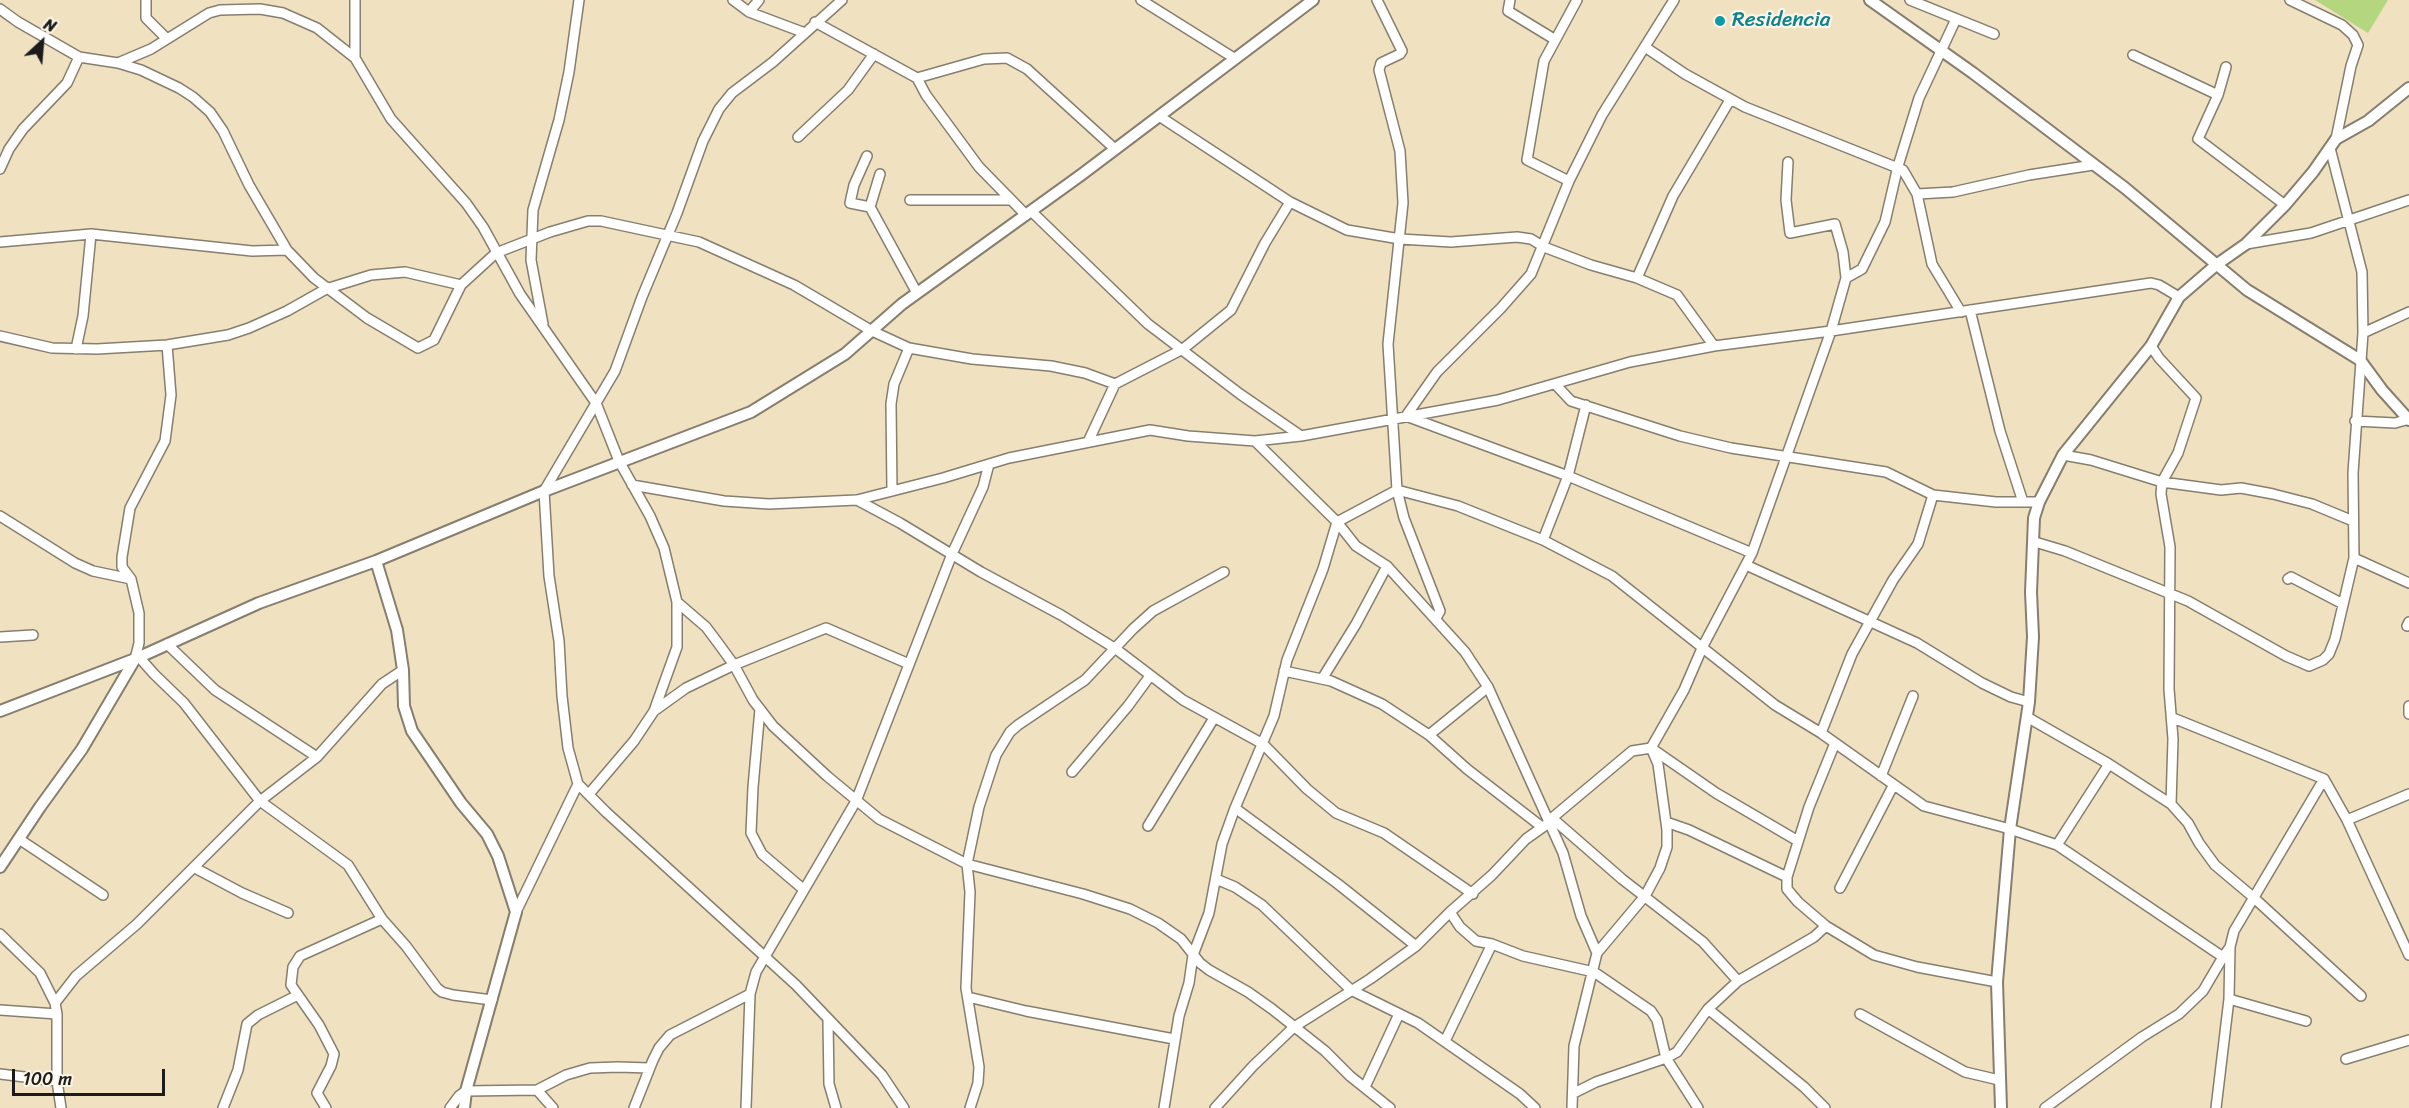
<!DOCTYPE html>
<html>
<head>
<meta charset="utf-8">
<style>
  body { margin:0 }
  #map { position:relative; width:2409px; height:1108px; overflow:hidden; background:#f0e1c1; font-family:Sriracha,sans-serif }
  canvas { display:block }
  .north { position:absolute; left:12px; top:12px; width:60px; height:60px; -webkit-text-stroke:4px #fcf5e5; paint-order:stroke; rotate:26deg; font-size:16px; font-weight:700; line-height:24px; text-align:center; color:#1c1c1c }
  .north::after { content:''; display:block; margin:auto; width:21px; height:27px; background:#1c1c1c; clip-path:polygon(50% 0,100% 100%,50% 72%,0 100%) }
  .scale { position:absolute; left:12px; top:1069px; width:153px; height:27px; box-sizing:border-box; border:3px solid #1c1c1c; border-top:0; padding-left:8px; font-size:18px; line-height:21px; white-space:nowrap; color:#1c1c1c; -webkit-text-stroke:4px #fcf5e5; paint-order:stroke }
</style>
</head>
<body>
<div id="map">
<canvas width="2409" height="1108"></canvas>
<div class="north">N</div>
<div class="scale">100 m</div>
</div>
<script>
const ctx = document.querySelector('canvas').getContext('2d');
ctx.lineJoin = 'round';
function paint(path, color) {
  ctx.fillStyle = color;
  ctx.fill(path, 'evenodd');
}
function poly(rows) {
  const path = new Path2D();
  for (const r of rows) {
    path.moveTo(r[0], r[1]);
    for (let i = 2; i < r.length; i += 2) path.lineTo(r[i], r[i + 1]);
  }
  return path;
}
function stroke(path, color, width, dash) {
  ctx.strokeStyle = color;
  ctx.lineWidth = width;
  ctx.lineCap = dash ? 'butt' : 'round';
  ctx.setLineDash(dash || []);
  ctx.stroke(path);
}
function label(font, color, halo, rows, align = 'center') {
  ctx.font = font + ' Sriracha,sans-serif';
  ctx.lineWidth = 4.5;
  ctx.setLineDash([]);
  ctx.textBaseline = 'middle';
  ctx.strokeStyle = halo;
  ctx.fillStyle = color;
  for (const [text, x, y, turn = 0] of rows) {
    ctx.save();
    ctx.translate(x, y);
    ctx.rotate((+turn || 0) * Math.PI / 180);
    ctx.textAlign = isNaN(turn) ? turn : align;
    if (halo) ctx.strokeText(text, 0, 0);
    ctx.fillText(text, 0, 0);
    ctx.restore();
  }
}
const green = poly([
  [2315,0,2388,0,2368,33]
]);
const minor = poly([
  [146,0,146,18,166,38],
  [355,0,355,58],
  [733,0,749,12,805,33],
  [842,0,773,62,732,93,719,109,703,141,677,213,642,297,615,371,544,491,549,576,559,641,562,696,568,748,578,784,606,812,796,985,882,1075,904,1108],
  [1141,0,1234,58],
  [1377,0,1402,51,1400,54,1381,63,1379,70,1400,151,1403,203,1388,344,1397,490,1404,518,1440,611,1436,618],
  [1510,0,1508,11,1554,39],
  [1674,0,1602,115,1569,181,1531,274,1501,308,1437,372,1406,416,1568,476,1752,553],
  [1910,0,1994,34],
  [2290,0,2342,25,2353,35,2358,45,2351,66,2336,139],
  [0,9,18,22,79,57,118,63,151,49,209,13,220,10,260,9,283,13,317,28,355,58,391,119,466,203,483,227,520,294,596,403,619,461,650,516,664,548,677,602,677,647,654,711,634,741,589,794],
  [749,12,759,0],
  [815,22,917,78,926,95,979,167,1026,215],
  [1645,47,1685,74,1745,107,1903,170,1917,194,1932,264,1961,312],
  [2133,55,2218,95],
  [118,63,141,70,179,88,193,97,210,112,223,131,249,185,287,250,314,278,367,318,418,348,434,340,461,285],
  [2226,67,2218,95,2198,139,2285,205],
  [917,78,984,59,1007,58,1027,69,1115,149],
  [1159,116,1290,202,1347,230,1400,239,1451,242,1517,237,1531,239,1544,247,1591,265,1637,278,1677,295,1714,346],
  [798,137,848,90,874,54],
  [867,156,854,185,850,203,870,207],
  [1788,162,1786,200,1790,233,1835,224,1843,252,1846,278],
  [0,169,9,149,23,129,67,83,79,57],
  [880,174,870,207,917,293],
  [1569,181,1527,160,1544,61,1577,0],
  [1917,194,1953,192,2029,175,2093,165],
  [910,200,1010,200],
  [1031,211,1148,324,1240,394,1301,436],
  [0,242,91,234,252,251,287,250],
  [2246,244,2311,233,2409,200],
  [1637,278,1673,196,1730,100],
  [1970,310,2000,431,2023,502],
  [543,324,531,260,533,210,559,120,569,72,579,0],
  [2363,333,2409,312],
  [0,336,52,348,97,349,167,345,228,335,249,328,287,311,326,289,371,275,405,272,461,285,496,253,550,232,588,221,601,221,699,242,794,285,872,331,909,348,972,359,1051,366,1085,373,1115,384],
  [2151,346,2159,358,2196,398,2178,453,2162,482,2161,494,2170,547,2169,689,2173,739,2171,804],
  [76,349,83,316,91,234],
  [1555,384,1571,401,1680,436,1731,448,1886,472,1933,495,1996,502,2039,502],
  [2355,421,2395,423,2409,419],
  [1255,441,1337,522,1356,546,1387,566,1465,652,1488,687,1563,853,1581,916,1597,953],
  [1088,442,1115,384,1183,349,1231,310,1265,243,1290,202],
  [2063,455,2091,460,2162,482,2221,490,2241,488,2273,494,2312,504,2353,521],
  [632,485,724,501,769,504,857,500,943,478,1009,458,1150,430,1188,436,1255,441,1301,436,1498,400,1630,362,1714,346,1831,331,2151,283,2159,285,2179,297],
  [892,491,891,404,894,384,909,348],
  [857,500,900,523,981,572,1061,615,1116,649,1183,700,1263,744,1307,789,1336,813,1384,833,1473,894],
  [0,516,75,563,93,571,131,579],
  [1543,540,1568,476,1586,405],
  [2035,542,2065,551,2188,601,2286,656,2309,666,2323,660,2329,654,2335,639,2354,558,2353,473,2363,333,2362,272,2330,148],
  [2354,558,2409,583],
  [1746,565,1917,643,1982,683,2011,697,2029,702],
  [2288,579,2291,577,2343,604],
  [677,602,706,627,718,643,734,665,753,700,773,726,827,776,879,819,967,864,1083,894,1130,909,1158,923,1181,939,1200,963,1209,970,1248,992,1272,1009,1325,1051,1350,1076,1390,1108],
  [2407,626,2409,622],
  [0,637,33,635],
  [167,644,215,690,317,757],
  [139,657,154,674,184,703,260,801,348,865,382,919,406,946,437,988,442,992,453,995,492,1000],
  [135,659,139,643,139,613,131,579,122,567,122,557,130,508,165,441,171,395,167,345],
  [1284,671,1331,681,1382,704,1429,735,1467,769,1542,827],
  [1322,679,1356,624,1387,566],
  [2409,706,2409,714],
  [760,709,753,787,751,833,762,854,803,889],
  [654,711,686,688,734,665,826,628,909,664],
  [2027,717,2109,764,2171,804,2188,823,2199,843,2215,865,2253,897,2361,996],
  [2173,718,2324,779,2347,820,2409,955],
  [1821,733,1852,654,1893,580,1918,544,1933,495],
  [1429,735,1488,687],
  [1835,743,1809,807,1787,877,1787,889,1798,902,1826,926,1874,955,1917,967,1997,982],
  [1651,748,1684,690,1703,646,1752,553,1831,331,1846,278,1862,269,1885,222,1898,166,1919,98,1956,19],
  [1072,772,1128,706,1150,676],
  [1881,776,1913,696],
  [1235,808,1338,884,1416,946],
  [1552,818,1622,879,1703,942,1738,981],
  [2347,820,2409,794],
  [1666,822,1689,830,1787,877],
  [1148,826,1214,718],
  [19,839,103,895],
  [2057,845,2109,764],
  [195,868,242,893,288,913],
  [1216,879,1235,887,1262,905,1351,990,1418,1023,1520,1094,1535,1108],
  [1840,888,1893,786],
  [516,912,578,784],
  [1450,912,1460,927,1476,941,1492,944,1523,956,1594,972,1651,1011,1657,1020,1666,1058,1698,1108],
  [0,934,40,973,55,1003,57,1014,57,1081,61,1108],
  [968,997,1026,1011,1174,1039],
  [2229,999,2306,1021],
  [55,1003,76,976,137,924,260,801,317,757,382,684,403,670],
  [1708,1009,1804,1087,1825,1108],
  [0,1010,57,1014],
  [1860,1014,1965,1072,1999,1080],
  [828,1021,829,1084,836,1108],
  [1445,1041,1492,944],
  [2346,1059,2409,1040],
  [0,1074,57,1081],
  [1365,1087,1399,1014],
  [537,1090,553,1108],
  [1574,1093,1596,1082,1666,1058,1677,1052,1708,1009,1738,981,1814,937,1826,926],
  [223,1108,238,1070,247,1024,258,1015,298,995],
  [326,1108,317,1093,331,1066,334,1054,319,1025,291,985,293,967,300,956,382,919],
  [450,1108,459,1096,466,1091,537,1090,566,1075,590,1068,618,1067,649,1068],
  [634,1108,653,1060,659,1048,670,1035,750,994],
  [746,1108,750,994,756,972,856,801,952,554,983,487,989,464],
  [970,1108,978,1083,979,1067,966,988,970,892,967,864,979,807,996,755,1010,732,1018,725,1085,680,1133,629,1153,611,1224,572],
  [1164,1108,1179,1016,1189,983,1193,955,1209,913,1222,844,1235,808,1274,716,1287,660,1323,569,1337,522,1397,490,1458,506,1543,540,1612,576,1775,705,1821,733,1924,806,2010,829,2057,845,2223,957,2230,947],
  [1215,1108,1253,1066,1294,1027,1370,979,1416,946,1450,912,1492,875,1526,839,1550,822,1552,818,1632,751,1651,748,1716,793,1798,841],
  [1572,1108,1574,1046,1597,953,1645,896,1660,868,1667,847,1667,830,1658,764,1652,750],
  [2045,1108,2142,1037,2179,1014,2203,991,2223,957],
  [2216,1108,2229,999,2230,947,2234,931,2324,779]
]);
const tertiary = poly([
  [1870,0,1973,73,2125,188,2247,290,2360,360,2382,390,2409,420],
  [376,561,397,630,403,670,404,706,412,731,461,803,487,834,498,856,516,912,466,1091,464,1108],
  [0,711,135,659,259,603,376,561,544,491,751,412,845,354,902,304,1081,175,1313,0],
  [0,867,40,807,82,749,135,659],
  [2001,1108,1997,982,2010,829,2029,702,2033,637,2031,592,2034,518,2039,502,2063,455,2151,346,2179,297,2216,265,2246,244,2285,205,2313,172,2336,139,2368,121,2409,88]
]);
const markers = [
  [1720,21,6,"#0f9aa8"]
];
const cultureNames = [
  ["Residencia",1732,21]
];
paint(green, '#b4d67e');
stroke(minor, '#867e6e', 12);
stroke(tertiary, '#867e6e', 14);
stroke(minor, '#fff', 9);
stroke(tertiary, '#fff', 10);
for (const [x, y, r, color] of markers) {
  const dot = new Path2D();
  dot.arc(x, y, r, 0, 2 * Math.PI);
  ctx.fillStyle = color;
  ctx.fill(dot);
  stroke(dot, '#fcf5e5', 2);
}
label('21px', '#0d838f', '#fcf5e5', cultureNames, 'left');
</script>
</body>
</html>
